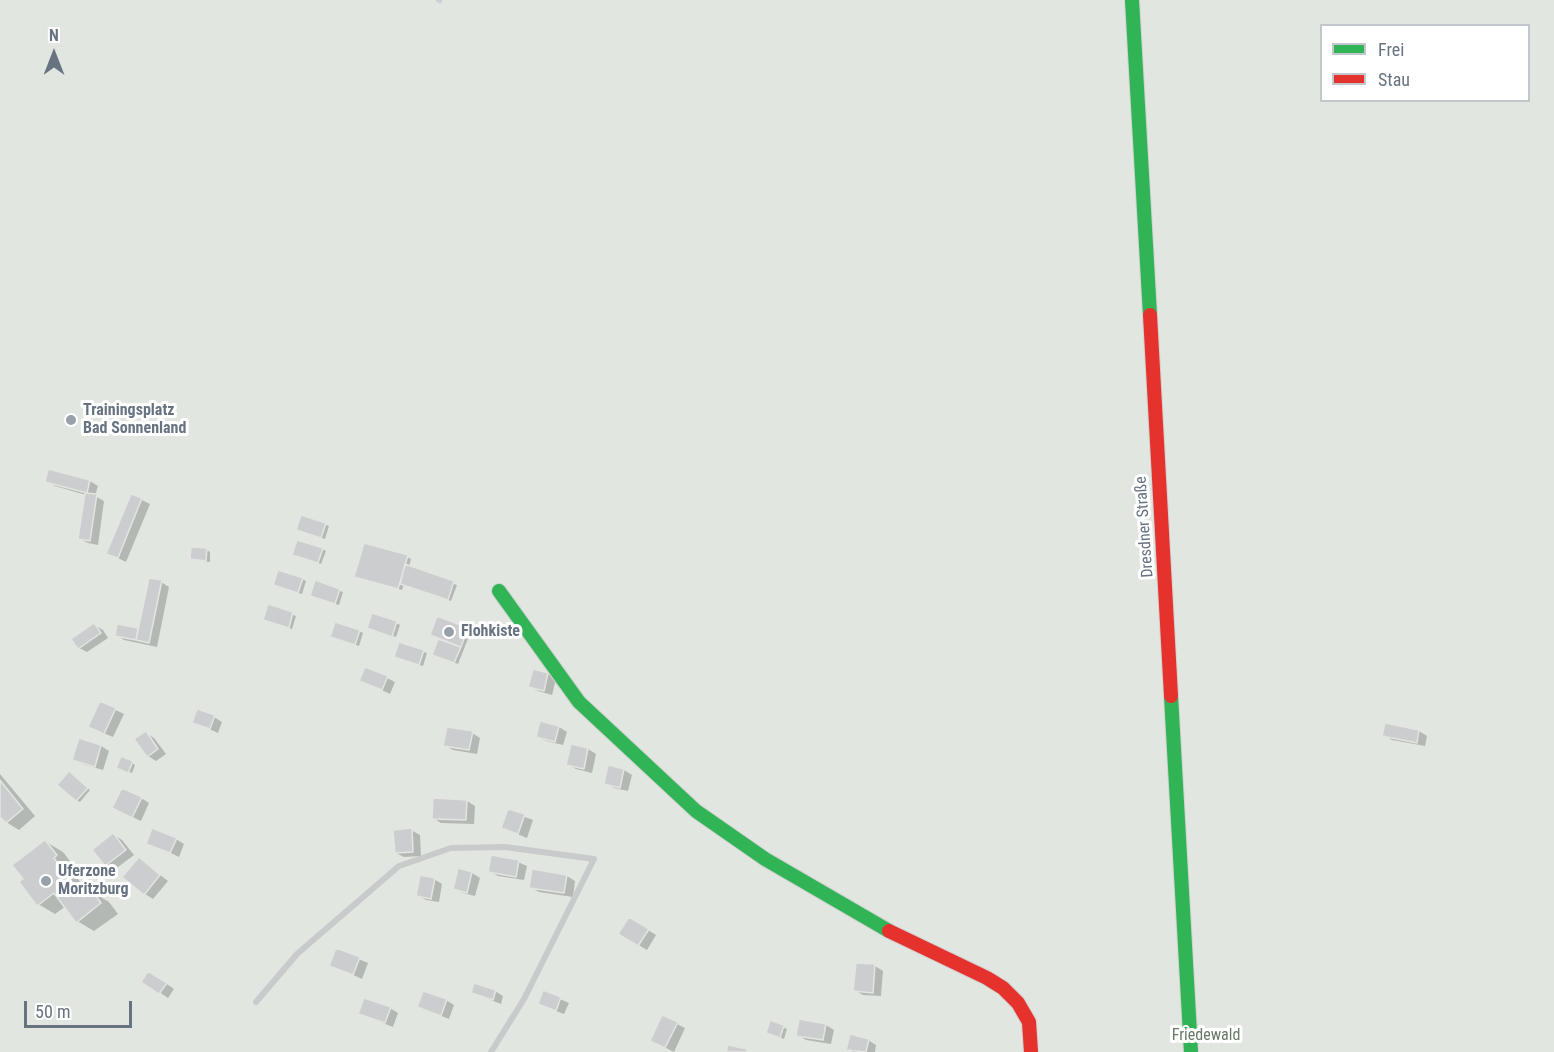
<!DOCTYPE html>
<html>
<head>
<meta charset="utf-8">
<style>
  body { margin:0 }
  #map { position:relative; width:1554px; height:1052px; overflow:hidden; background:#f4f4f3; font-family:"Roboto Condensed",sans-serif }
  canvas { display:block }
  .legend { position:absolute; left:1320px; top:24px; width:210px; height:78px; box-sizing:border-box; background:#fff; border:2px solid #c2c7cd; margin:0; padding:8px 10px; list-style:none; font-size:18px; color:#677381 }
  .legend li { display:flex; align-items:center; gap:12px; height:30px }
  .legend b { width:30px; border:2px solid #c2c7cd }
  .north { position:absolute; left:24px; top:24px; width:60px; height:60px; -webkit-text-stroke:4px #fff; paint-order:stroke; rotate:0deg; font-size:16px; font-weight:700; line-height:24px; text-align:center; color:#677381 }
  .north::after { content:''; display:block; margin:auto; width:21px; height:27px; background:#677381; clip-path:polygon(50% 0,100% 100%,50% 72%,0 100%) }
  .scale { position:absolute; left:24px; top:1001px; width:108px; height:27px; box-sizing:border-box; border:3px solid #677381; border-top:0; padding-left:8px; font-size:18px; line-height:21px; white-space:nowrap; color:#677381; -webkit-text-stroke:4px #fff; paint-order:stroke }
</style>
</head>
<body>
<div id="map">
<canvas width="1554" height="1052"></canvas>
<ul class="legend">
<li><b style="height:8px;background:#30b455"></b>Frei</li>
<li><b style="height:8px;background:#e5322d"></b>Stau</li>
</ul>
<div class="north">N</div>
<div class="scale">50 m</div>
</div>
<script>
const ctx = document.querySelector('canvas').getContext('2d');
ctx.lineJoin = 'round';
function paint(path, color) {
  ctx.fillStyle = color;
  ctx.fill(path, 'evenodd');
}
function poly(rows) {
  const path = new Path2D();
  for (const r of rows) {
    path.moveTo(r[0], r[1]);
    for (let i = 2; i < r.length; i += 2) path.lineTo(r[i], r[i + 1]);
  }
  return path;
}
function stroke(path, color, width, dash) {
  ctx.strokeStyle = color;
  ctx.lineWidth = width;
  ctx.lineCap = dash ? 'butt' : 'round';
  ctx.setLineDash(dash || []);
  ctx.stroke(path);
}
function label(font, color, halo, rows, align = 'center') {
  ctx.font = font + ' "Roboto Condensed",sans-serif';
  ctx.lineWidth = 6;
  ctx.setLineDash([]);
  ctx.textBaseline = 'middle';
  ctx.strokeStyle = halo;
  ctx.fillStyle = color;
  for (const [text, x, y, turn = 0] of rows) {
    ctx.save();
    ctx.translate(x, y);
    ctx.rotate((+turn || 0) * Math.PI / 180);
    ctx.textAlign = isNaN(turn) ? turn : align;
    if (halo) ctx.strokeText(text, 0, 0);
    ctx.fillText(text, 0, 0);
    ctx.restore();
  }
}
const green = poly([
  [0,0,1554,0,1554,1052,0,1052],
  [1322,26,1528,26,1528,100,1322,100]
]);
const shadow = poly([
  [49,471,90,481,98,486,95,496,104,501,98,545,88,543,80,539,86,495,55,486,47,482],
  [132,495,150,504,126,562,108,553],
  [302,517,329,526,325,539,302,531],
  [322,549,326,551,321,564,298,556],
  [207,550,210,552,210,562,192,559],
  [407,557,411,559,409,567,457,585,451,601,404,584,402,590,360,578],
  [302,579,306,581,302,594,278,587],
  [161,582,169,587,157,647,124,640,116,635,118,626,140,630],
  [316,582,343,592,339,605,315,597],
  [269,606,296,616,292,629,269,621],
  [396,623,400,625,396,637,372,630],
  [94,625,103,630,108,638,87,652,79,648],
  [467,629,471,631,458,664,434,654,440,639],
  [359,631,363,633,359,646,335,638],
  [400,644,427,653,423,666,399,658],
  [548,674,556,679,552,695,538,691,530,687],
  [387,678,395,682,390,694,361,680],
  [101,703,124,714,113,737,98,731],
  [214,717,222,722,218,733,194,722],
  [559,727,567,732,563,745,546,741,537,736],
  [1419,731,1427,736,1425,746,1392,740,1384,735],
  [146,733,154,738,166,754,156,761,148,756],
  [472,733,480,738,477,754,453,750,445,745],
  [80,740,101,746,109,751,103,770,82,764,74,759],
  [572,746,588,749,596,754,592,773,576,769,567,764],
  [132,763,135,765,132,773,122,769],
  [624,770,632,775,628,791,614,788,606,783],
  [0,774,35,816,19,830,6,822,0,814],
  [73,775,90,790,80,802,77,800],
  [141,798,149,803,141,821,122,812],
  [467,801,475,806,474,824,441,823,433,818],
  [509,811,533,820,527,838,503,828],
  [411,830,420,835,421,856,404,857,396,853],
  [114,835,122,840,134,855,114,870,106,865,94,850],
  [176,839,184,844,179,857,154,845],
  [46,842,63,852,73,865,70,868,89,894,92,892,109,902,118,914,94,931,77,921,66,906,55,914,38,904,25,879],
  [139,859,168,881,153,899,145,894],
  [518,862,527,866,524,880,498,876,489,871],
  [534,871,567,876,575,881,573,897,539,892,531,887],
  [472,873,480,878,475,896,463,893,455,889],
  [434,879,442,884,439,902,426,900,417,895],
  [630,919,656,935,647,950,620,934],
  [337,950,368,963,362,979,331,965],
  [875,966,883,971,881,996,863,995,855,990],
  [157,977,174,989,168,998,143,981],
  [495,991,503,996,501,1004,472,993],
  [544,992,569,1003,564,1014,548,1008],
  [446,1000,454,1005,449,1019,419,1007],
  [390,1008,398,1013,393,1027,360,1014],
  [771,1022,787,1029,784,1039,771,1034],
  [677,1024,685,1028,674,1052,660,1045],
  [826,1025,834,1030,831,1044,806,1040,798,1035],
  [868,1040,876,1045,875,1052,853,1052,848,1049]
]);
const stream = poly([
  [438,0,440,1]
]);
const building = poly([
  [48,469,90,480,87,493,45,482,48,469],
  [85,493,97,494,90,541,78,539,85,493],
  [131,494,142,498,118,558,106,554,131,494],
  [301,515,326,523,321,538,296,530,301,515],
  [297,540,323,548,318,563,292,555,297,540],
  [364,543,408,555,398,589,354,577,364,543],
  [191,547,207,548,206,561,190,559,191,547],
  [405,564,454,581,448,600,400,584,405,564],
  [278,570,303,578,298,593,273,585,278,570],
  [149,578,162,580,149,643,136,640,149,578],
  [315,580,340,589,335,604,310,596,315,580],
  [268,604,293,612,289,628,263,620,268,604],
  [372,613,397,621,392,637,367,628,372,613],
  [437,616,468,628,461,647,430,635,437,616],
  [335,622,360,630,355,645,330,637,335,622],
  [94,623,101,633,78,649,71,639,94,623],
  [117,624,138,628,136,640,115,636,117,624],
  [438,639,461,647,454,663,432,655,438,639],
  [399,642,424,650,419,665,394,657,399,642],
  [365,667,388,676,382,690,359,681,365,667],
  [533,669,548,673,544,691,528,687,533,669],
  [100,701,116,708,104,734,88,727,100,701],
  [197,709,215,715,210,729,192,723,197,709],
  [540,721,559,726,555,742,536,737,540,721],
  [1385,723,1419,730,1417,743,1382,736,1385,723],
  [447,727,473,731,469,750,443,746,447,727],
  [146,731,158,749,147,757,134,739,146,731],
  [79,738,101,745,95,767,72,760,79,738],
  [571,744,588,748,584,769,566,765,571,744],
  [121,756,133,761,128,773,116,768,121,756],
  [608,765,624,769,620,788,604,784,608,765],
  [69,771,88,788,76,801,57,785,69,771],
  [0,780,23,809,6,823,0,817,0,780],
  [122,788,142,797,132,818,112,808,122,788],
  [433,798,467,800,466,820,432,819,433,798],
  [508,809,525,814,518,834,501,828,508,809],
  [152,828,177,838,170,853,146,844,152,828],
  [412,828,413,852,395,853,393,830,412,828],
  [113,833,126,850,105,866,92,850,113,833],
  [45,840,57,855,54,858,83,897,92,890,101,903,76,923,54,893,37,906,19,882,23,879,12,865,45,840],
  [491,855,519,860,516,877,488,872,491,855],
  [139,857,160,875,144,895,122,877,139,857],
  [458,868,472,872,467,893,453,889,458,868],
  [532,869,567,875,564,893,529,888,532,869],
  [420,875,435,878,431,899,416,896,420,875],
  [629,917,649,929,638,946,618,934,629,917],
  [336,948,360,957,353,975,329,966,336,948],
  [856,963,875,964,873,993,853,991,856,963],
  [148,971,167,983,159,994,141,982,148,971],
  [474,983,496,990,493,1000,471,993,474,983],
  [543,990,561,997,556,1011,538,1004,543,990],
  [423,991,447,999,441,1016,417,1007,423,991],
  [364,998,391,1007,385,1023,358,1014,364,998],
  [662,1015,678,1022,665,1048,650,1041,662,1015],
  [799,1019,826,1024,823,1040,796,1036,799,1019],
  [770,1020,784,1025,780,1038,766,1033,770,1020],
  [850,1034,869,1039,866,1052,846,1050,850,1034],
  [728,1045,747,1049,747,1052,726,1052,728,1045]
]);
const lane = poly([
  [256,1002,297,954,399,866,451,848,505,847,594,859,524,999,491,1052]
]);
const fast = poly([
  [1132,0,1150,315],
  [499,591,579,702,696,811,765,859,889,931],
  [1171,696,1191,1052]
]);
const jam = poly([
  [1150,315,1171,696],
  [889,931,987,978,1003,988,1018,1003,1029,1022,1031,1052]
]);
const markers = [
  [71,420,6,"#98a0a9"],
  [449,632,6,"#98a0a9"],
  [46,881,6,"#98a0a9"]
];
const poiNames = [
  ["Trainingsplatz",83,411],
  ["Bad Sonnenland",83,429],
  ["Flohkiste",461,632],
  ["Uferzone",58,872],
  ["Moritzburg",58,890]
];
const streetNames = [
  ["Dresdner Straße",1145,527,-94]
];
const parkNames = [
  ["Friedewald",1206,1036]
];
paint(green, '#e2e6e1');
paint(shadow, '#0003');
stroke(stream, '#cbd1d5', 4.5);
paint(building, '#cccdce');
stroke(building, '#e4e4e3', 1.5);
stroke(fast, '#d1d2d2', 16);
stroke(jam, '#d1d2d2', 16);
stroke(lane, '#c9cacb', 6);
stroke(fast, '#30b455', 14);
stroke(jam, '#e5322d', 14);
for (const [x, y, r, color] of markers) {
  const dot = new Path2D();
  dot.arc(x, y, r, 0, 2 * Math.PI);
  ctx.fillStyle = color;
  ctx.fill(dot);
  stroke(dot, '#fff', 2);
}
label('bold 16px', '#677381', '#fff', poiNames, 'left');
label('16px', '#677381', '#fff', streetNames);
label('16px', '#677965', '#fff', parkNames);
</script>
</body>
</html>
